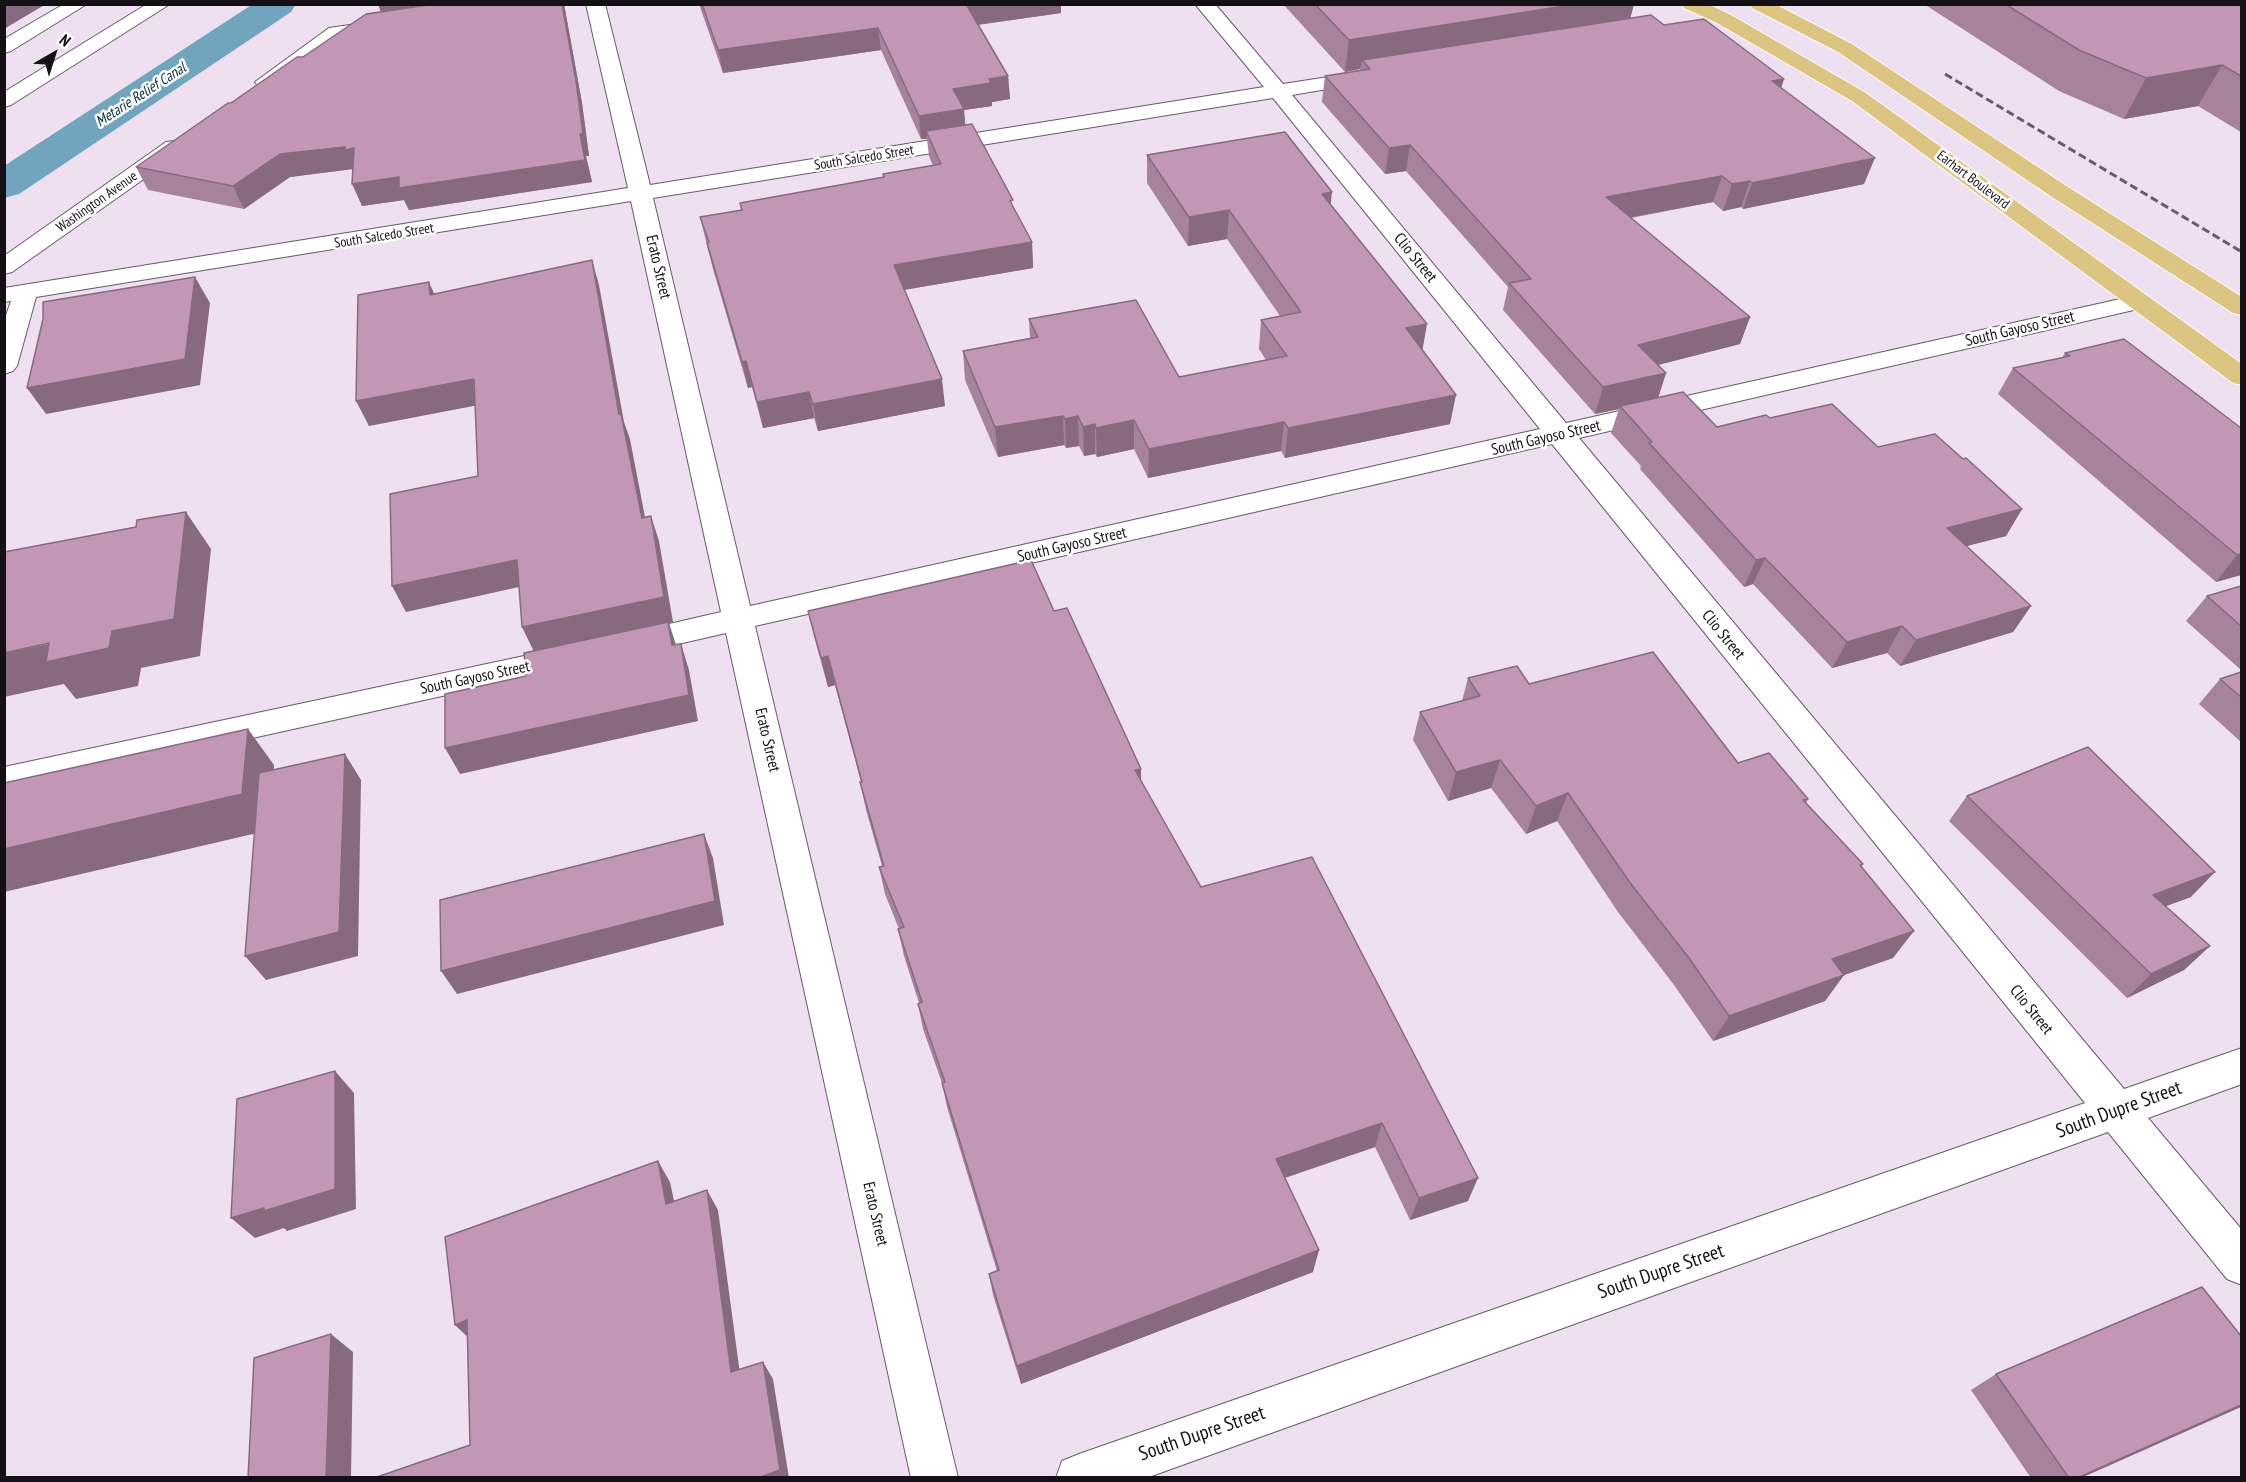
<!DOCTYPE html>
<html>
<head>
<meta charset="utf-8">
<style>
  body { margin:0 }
  #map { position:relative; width:2246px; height:1482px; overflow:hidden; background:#efe0f1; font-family:"PT Sans Narrow",sans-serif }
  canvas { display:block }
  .frame { position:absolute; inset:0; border:6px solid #151015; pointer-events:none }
  .north { position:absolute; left:24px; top:24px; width:60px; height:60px; -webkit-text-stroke:4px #fff; paint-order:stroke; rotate:39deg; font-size:16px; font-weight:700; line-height:24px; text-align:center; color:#151015 }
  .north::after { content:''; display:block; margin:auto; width:21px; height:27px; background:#151015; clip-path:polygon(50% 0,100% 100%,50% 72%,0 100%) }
</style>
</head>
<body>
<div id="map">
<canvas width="2246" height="1482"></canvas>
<div class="frame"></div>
<div class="north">N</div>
</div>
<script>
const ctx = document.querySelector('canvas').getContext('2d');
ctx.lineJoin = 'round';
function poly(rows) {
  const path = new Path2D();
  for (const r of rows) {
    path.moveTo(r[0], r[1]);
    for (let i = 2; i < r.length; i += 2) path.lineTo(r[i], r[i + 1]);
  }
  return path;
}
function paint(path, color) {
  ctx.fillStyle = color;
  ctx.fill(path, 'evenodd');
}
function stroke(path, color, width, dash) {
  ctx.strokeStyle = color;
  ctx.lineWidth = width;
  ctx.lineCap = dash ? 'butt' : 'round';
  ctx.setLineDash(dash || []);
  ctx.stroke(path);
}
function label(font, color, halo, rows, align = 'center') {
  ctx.font = font + ' "PT Sans Narrow",sans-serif';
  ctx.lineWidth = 5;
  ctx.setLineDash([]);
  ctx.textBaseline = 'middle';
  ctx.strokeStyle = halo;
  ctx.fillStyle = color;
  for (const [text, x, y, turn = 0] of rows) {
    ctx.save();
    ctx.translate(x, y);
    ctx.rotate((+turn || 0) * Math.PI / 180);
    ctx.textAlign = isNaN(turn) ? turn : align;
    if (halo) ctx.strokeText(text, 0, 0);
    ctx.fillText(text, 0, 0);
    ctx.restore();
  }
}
const canal = poly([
  [253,4,296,4,291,12,19,194,4,198,4,166,253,4]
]);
const minor = poly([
  [586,4,605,4,650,185,1264,87,1195,4,1215,4,1283,84,1367,71,1374,73,1377,77,1374,81,1292,95,1566,423,2138,295,2147,297,2150,302,2147,307,2138,309,1579,438,2124,1089,2242,1048,2242,1084,2148,1118,2242,1230,2242,1285,2227,1279,2108,1132,1146,1478,1056,1478,1062,1461,1079,1454,2085,1103,1552,444,755,626,958,1478,911,1478,726,633,630,655,619,652,614,644,619,636,630,633,721,612,631,201,36,297,17,366,13,371,4,374,4,321,11,301,4,302,4,288,628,188,586,4],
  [1273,98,1540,429,750,606,653,198,1273,98],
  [384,20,391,22,394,26,391,30,341,37,272,86,258,86,255,82,329,28,384,20],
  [174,141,182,142,185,147,182,152,12,272,4,274,4,256,166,142,174,141],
  [571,646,582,649,587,657,582,665,4,793,4,767,571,646]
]);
const tertiary = poly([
  [64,4,87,4,11,51,4,53,4,39,64,4],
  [147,4,170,4,11,105,4,107,4,92,147,4]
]);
const primary = poly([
  [1682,4,1708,4,1731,15,1866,93,2242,364,2242,385,2233,383,1852,101,1717,23,1684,8,1682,4],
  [1750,4,1775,4,1852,44,2068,187,2242,297,2242,315,2233,313,2052,197,1838,52,1752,8,1750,4]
]);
const rail = poly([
  [1945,74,2242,252]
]);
const wall = poly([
  [378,4,564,4,582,103,589,156,586,156,592,182,409,210,404,200,362,206,353,169,290,177,244,209,148,190,136,167,231,103,303,57,381,12],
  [699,4,1061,4,1061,13,978,25,1008,76,1010,99,992,102,992,106,964,110,965,125,1014,208,1032,242,1033,268,904,290,945,406,818,431,814,418,763,428,752,387,748,388,713,269,700,217,741,210,740,203,883,177,883,174,933,166,929,156,927,139,921,139,881,50,723,73],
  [1283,4,1634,4,1630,19,1664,25,1784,79,1781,88,1864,184,1743,209,1741,207,1723,211,1713,202,1631,218,1750,317,1740,344,1658,365,1666,373,1658,398,1717,427,1770,418,1878,447,1963,459,2022,509,2006,536,1966,546,2031,606,2013,632,1900,666,1887,653,1832,668,1753,584,1744,587,1640,469,1641,466,1611,433,1619,409,1595,414,1503,310,1508,287,1406,171,1385,174,1322,102,1325,76,1360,70,1360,69,1345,72],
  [1928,4,2241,4,2241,132,2198,106,2124,119,2059,91,1927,6],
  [1147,155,1331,205,1422,351,1450,424,1285,458,1281,451,1148,478,1134,449,1097,457,1095,454,1084,456,1079,446,1066,448,1064,445,998,457,965,380,963,351,1030,338,1029,319,1179,377,1266,360,1259,349,1261,320,1280,316,1227,239,1188,246,1147,183],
  [2065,353,2241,428,2241,575,2216,582,1998,394,2013,368,2062,358],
  [2241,586,2241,670,2186,621,2207,596],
  [808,611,1054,611,1141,781,1201,887,1468,1201,1410,1220,1375,1147,1285,1178,1313,1272,1021,1384,993,1295,989,1274,997,1271,947,1107,942,1083,923,1029,918,1004,919,1003,904,956,898,929,899,929,885,894,879,867,882,866,866,810,860,782,861,782,835,685,828,687,815,640],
  [2241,672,2241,742,2199,704,2220,679],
  [1468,678,1529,684,1738,763,1808,799,1806,803,1863,864,1861,867,1893,958,1844,975,1825,1001,1713,1041,1674,985,1618,912,1557,821,1526,834,1491,788,1448,801,1413,740,1420,712,1462,701],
  [1967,796,2191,897,2166,906,2210,946,2184,970,2127,998,1949,821],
  [1996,1374,2081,1478,2031,1478,1971,1390]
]);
const shadedWall = poly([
  [4,4,46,4,4,29],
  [378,4,473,4,383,18],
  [562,4,564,4,582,103,589,156,586,156,592,182,409,210,404,200,362,206,352,184],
  [966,4,1061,4,1061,13,968,26],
  [1577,4,1634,4,1628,26,1362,60,1360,69,1345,72,1349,40],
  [878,28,881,50,723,73,718,50],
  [2222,65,2198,106,2124,119,2146,78],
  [1008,76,1010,99,992,102,992,106,964,110,966,132,926,131,927,139,921,139,919,116,953,89,989,79],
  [1784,79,1775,105,1772,81],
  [1410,145,1406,171,1385,174,1389,148],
  [345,147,354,148,353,169,290,177,244,209,233,186,280,154],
  [1875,158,1864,184,1743,209,1752,183],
  [1722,176,1713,202,1599,223,1606,197],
  [1750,181,1741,207,1723,211,1732,184],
  [1332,192,1329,220,1322,194],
  [1229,210,1227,239,1188,246,1189,217],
  [1032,242,1033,268,897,291,894,265],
  [592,260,599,285,624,422,630,439,650,543,642,518,619,414],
  [195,277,210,303,200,385,46,414,27,388],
  [429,282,440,307,430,295],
  [1750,317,1740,344,1630,372,1638,345],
  [1427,324,1422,353,1406,328],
  [746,361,752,387,748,388,742,362],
  [1666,373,1657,401,1620,406,1619,409,1595,414,1603,387],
  [474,379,484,404,369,426,356,401],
  [942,379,945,406,818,431,813,404],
  [809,392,814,418,763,428,757,402],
  [1456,395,1450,424,1285,458,1288,428],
  [1063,416,1064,445,998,457,995,427],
  [1078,416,1079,446,1066,448,1065,419],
  [1134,420,1134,449,1097,457,1096,428],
  [1284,422,1281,451,1148,478,1149,449],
  [1095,424,1095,454,1084,456,1083,427],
  [2022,509,2006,536,1932,555,1947,528],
  [186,512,211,549,200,656,141,668,138,686,76,699,64,684,4,697,4,653,112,631],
  [651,516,659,541,673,622,669,623,677,648,534,652,522,627],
  [2241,554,2241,575,2216,582,2237,555],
  [1765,558,1753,584,1744,587,1756,560],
  [517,560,528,585,406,612,392,586],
  [2031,606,2013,632,1900,666,1916,640],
  [1902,626,1887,653,1832,668,1847,642],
  [681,644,689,670,698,721,460,774,445,748],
  [828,656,835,685,828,687,821,658],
  [248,729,274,765,270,830,4,892,4,849],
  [345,754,361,780,358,956,266,980,245,956],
  [1500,760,1491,788,1448,801,1456,772],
  [1141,769,1141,797,1135,770],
  [1568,793,1557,821,1526,834,1536,806],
  [704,834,713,858,724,925,457,994,441,971],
  [2215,872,2191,897,2130,919,2153,895],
  [1914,931,1893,958,1844,975,1825,1001,1713,1041,1729,1016,1832,959],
  [2210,946,2184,970,2127,998,2151,974],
  [335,1071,354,1093,356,1209,287,1231,284,1228,255,1238,231,1218],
  [1382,1123,1375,1147,1272,1182,1276,1159],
  [658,1161,670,1182,679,1224,666,1204],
  [1478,1178,1468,1201,1410,1220,1419,1198],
  [707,1190,718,1210,742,1389,731,1372],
  [1319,1250,1313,1272,1021,1384,1017,1366],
  [467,1320,474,1343,455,1325],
  [331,1334,353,1352,351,1478,326,1478],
  [763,1362,773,1379,789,1478,758,1478],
  [2241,1405,2241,1407,2081,1478,2077,1478]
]);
const building = poly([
  [435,4,562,4,576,81,583,134,580,134,585,160,399,188,399,177,352,184,354,148,345,150,345,147,280,154,233,186,136,167,228,103,231,103,297,57,303,57,366,14,435,4],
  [702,4,966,4,1008,76,989,79,991,83,953,89,964,109,919,116,878,28,718,50,702,4],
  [1315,4,1577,4,1349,40,1315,4],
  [2005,4,2241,4,2241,76,2222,65,2146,78,2079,50,2005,4],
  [1651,15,1664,25,1704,19,1784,79,1772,81,1875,158,1752,183,1750,181,1732,184,1722,176,1606,197,1750,317,1638,345,1666,373,1603,387,1509,283,1531,279,1410,145,1389,148,1325,76,1370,69,1362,60,1651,15],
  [972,124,1013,200,1010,201,1032,242,894,265,942,379,813,404,809,392,757,402,746,361,742,362,707,243,709,242,700,217,742,210,740,203,884,177,883,174,941,164,926,131,972,124],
  [1285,132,1332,192,1322,194,1427,324,1406,328,1456,395,1288,428,1284,422,1149,449,1134,420,1096,428,1095,424,1083,427,1078,416,1065,419,1063,416,995,427,963,351,1038,337,1029,319,1136,300,1179,377,1287,356,1261,320,1301,312,1229,210,1189,217,1147,155,1285,132],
  [592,260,619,414,621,414,642,518,651,516,664,597,522,627,517,560,392,586,390,494,478,476,474,379,356,401,358,295,429,282,430,295,592,260],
  [195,277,185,359,27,388,43,319,43,302,195,277],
  [2124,339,2241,428,2241,554,2237,555,2013,368,2070,356,2065,353,2124,339],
  [1683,392,1717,427,1766,415,1770,418,1832,404,1878,447,1935,434,1963,459,1966,458,2022,509,1947,528,2031,606,1916,640,1902,626,1847,642,1765,558,1756,560,1649,443,1652,442,1620,406,1683,392],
  [186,512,174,619,112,631,109,648,46,662,49,643,4,653,4,552,136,527,137,520,186,512],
  [1031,560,1054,611,1067,608,1141,769,1135,770,1201,887,1312,857,1478,1178,1419,1198,1382,1123,1276,1159,1319,1250,1017,1366,989,1274,999,1270,942,1083,945,1082,918,1004,922,1002,898,929,904,927,879,867,884,866,860,782,862,782,828,656,821,658,808,611,1031,560],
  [2241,586,2241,626,2207,596,2241,586],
  [668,622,672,645,681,644,689,695,445,748,445,694,526,676,524,653,668,622],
  [1653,652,1738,763,1769,753,1808,799,1803,800,1863,864,1860,865,1914,931,1832,959,1844,975,1729,1016,1689,958,1631,884,1568,793,1536,806,1500,760,1456,772,1420,712,1480,696,1468,678,1517,666,1529,684,1653,652],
  [2241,672,2241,697,2220,679,2241,672],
  [248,729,242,794,4,849,4,783,248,729],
  [2088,747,2215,872,2153,895,2210,946,2151,974,1967,796,2088,747],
  [345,754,339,932,245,956,259,773,345,754],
  [704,834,715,901,441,971,440,900,704,834],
  [335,1071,335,1189,264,1211,264,1208,231,1218,237,1099,335,1071],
  [658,1161,666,1204,707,1190,731,1372,763,1362,780,1470,758,1478,374,1478,470,1445,467,1320,455,1325,445,1237,658,1161],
  [2202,1287,2241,1336,2241,1405,2077,1478,2069,1478,1996,1374,2202,1287],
  [331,1334,326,1478,248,1478,254,1358,331,1334]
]);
const farStreetnames = [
  ["South Salcedo Street",864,158,-9],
  ["Earhart Boulevard",1973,180,37],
  ["Washington Avenue",97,202,-35],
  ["South Salcedo Street",384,236,-9]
];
const farWaternames = [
  ["Metarie Relief Canal",141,95,-33]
];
const streetNames = [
  ["Clio Street",1415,258,51],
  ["Erato Street",658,267,77],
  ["South Gayoso Street",2020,329,-13],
  ["South Gayoso Street",1546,438,-13],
  ["South Gayoso Street",1072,545,-13],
  ["Clio Street",1723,635,51],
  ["South Gayoso Street",475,678,-12],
  ["Erato Street",767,740,77],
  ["Clio Street",2031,1010,51],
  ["Erato Street",875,1214,77]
];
const nearStreetnames = [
  ["South Dupre Street",2119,1110,-20],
  ["South Dupre Street",1661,1272,-19],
  ["South Dupre Street",1202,1434,-19]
];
paint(canal, '#71a4bd');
stroke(minor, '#675b69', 2);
stroke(tertiary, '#675b69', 2);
stroke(primary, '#fff', 2);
paint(minor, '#fff');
paint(tertiary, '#fff');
paint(primary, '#dcc482');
stroke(rail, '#675e68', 3, [8, 4]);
paint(wall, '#a6829c');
paint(shadedWall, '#876a7f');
paint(building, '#c197b5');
stroke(building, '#876a7f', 1.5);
label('14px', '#151015', '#fff', farStreetnames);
label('italic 15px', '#002e3f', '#fff', farWaternames);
label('16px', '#151015', '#fff', streetNames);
label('20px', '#151015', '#fff', nearStreetnames);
</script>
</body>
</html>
